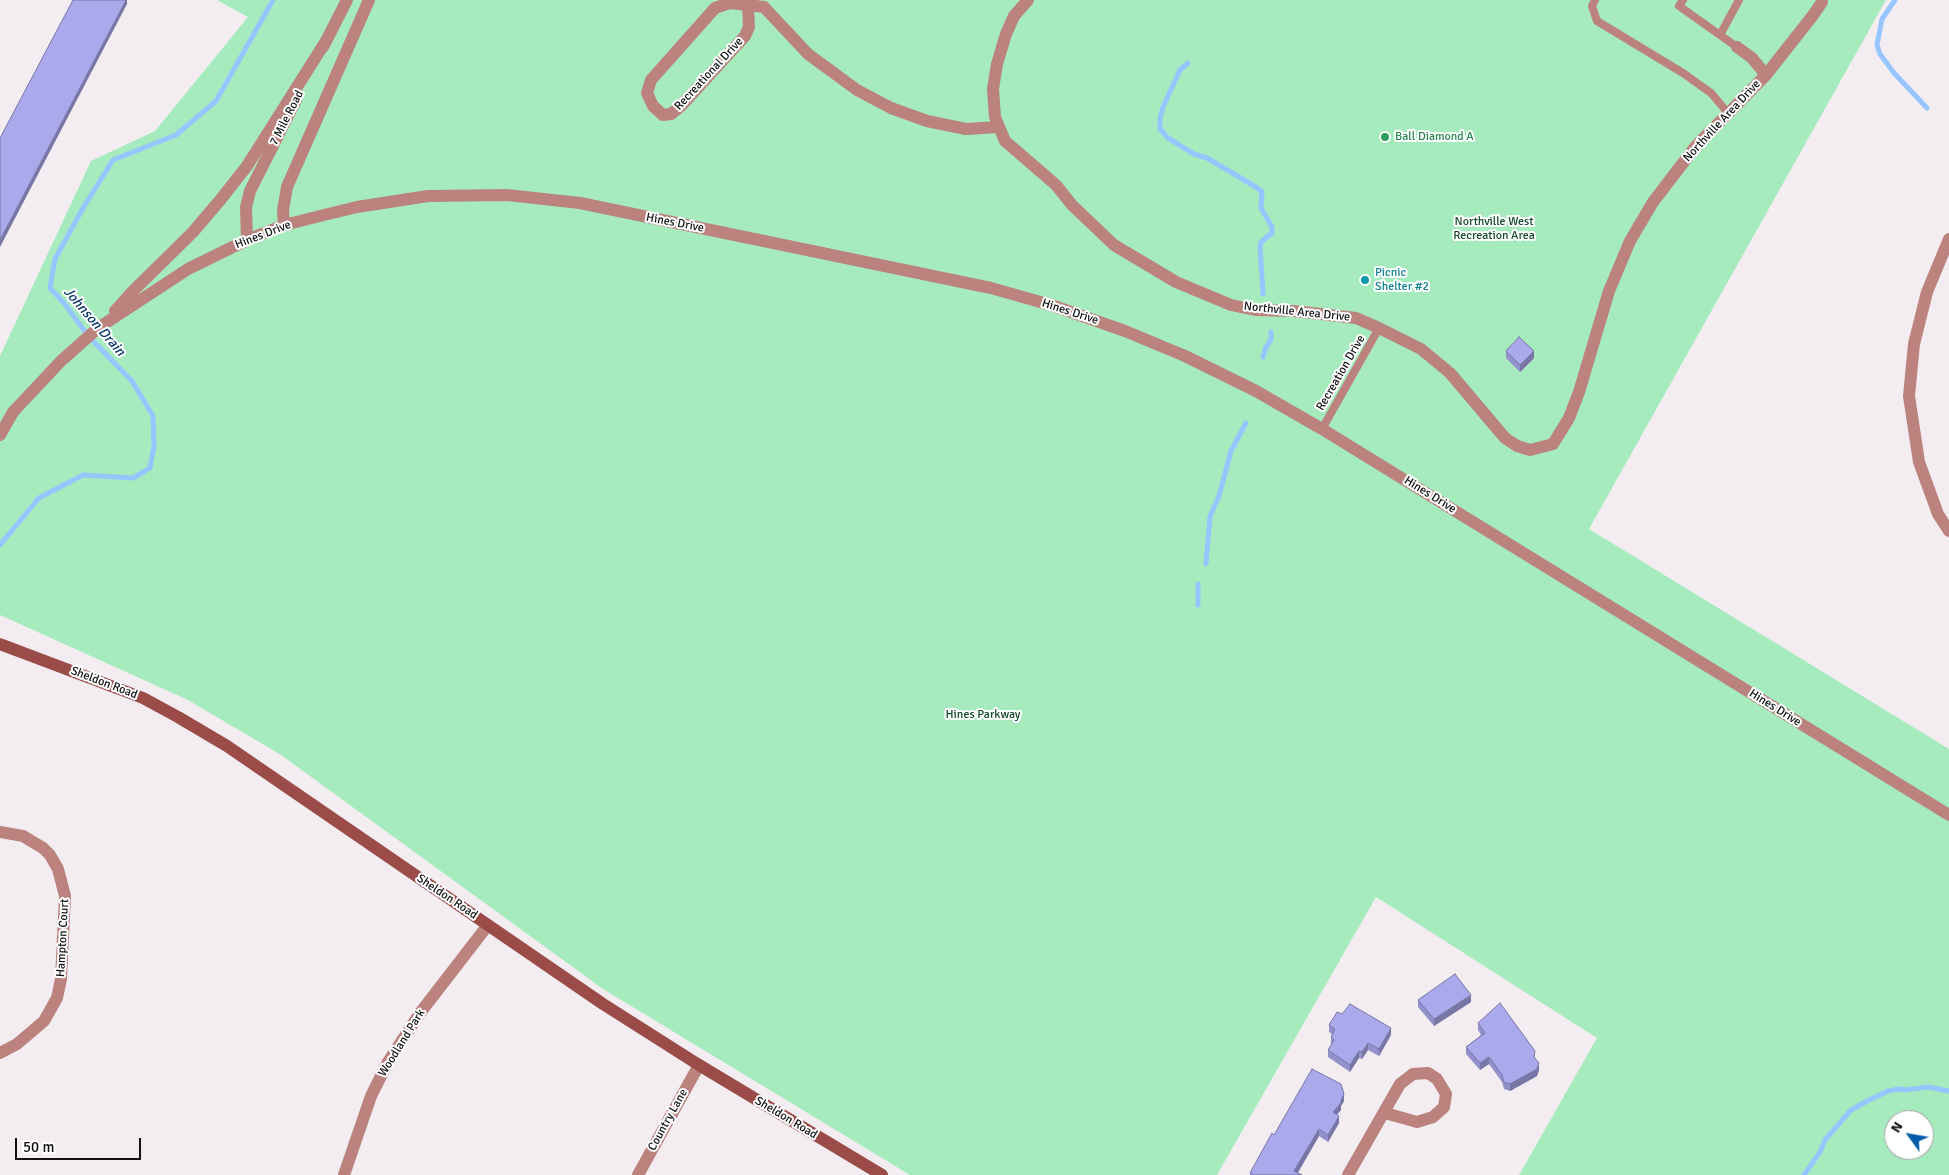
<!DOCTYPE html>
<html>
<head>
<meta charset="utf-8">
<style>
  body { margin:0 }
  #map { position:relative; width:1949px; height:1175px; overflow:hidden; background:#f3edf2; font-family:Signika,sans-serif }
  canvas { display:block }
  .north { position:absolute; left:1884px; top:1110px; width:50px; height:50px; box-sizing:border-box; background:#fff; border:1px solid #a0a0a0; border-radius:50%; rotate:302deg; font-size:14px; font-weight:700; line-height:20px; text-align:center; color:#121112 }
  .north::after { content:''; display:block; margin:auto; width:18px; height:22px; background:#035daa; clip-path:polygon(50% 0,100% 100%,50% 72%,0 100%) }
  .scale { position:absolute; left:15px; top:1138px; width:126px; height:22px; box-sizing:border-box; border:2px solid #121112; border-top:0; padding-left:6px; font-size:15px; line-height:18px; white-space:nowrap; color:#121112; -webkit-text-stroke:4px #fff; paint-order:stroke }
</style>
</head>
<body>
<div id="map">
<canvas width="1949" height="1175"></canvas>
<div class="north">N</div>
<div class="scale">50 m</div>
</div>
<script>
const ctx = document.querySelector('canvas').getContext('2d');
ctx.lineJoin = 'round';
function paint(path, color) {
  ctx.fillStyle = color;
  ctx.fill(path, 'evenodd');
}
function poly(rows) {
  const path = new Path2D();
  for (const r of rows) {
    path.moveTo(r[0], r[1]);
    for (let i = 2; i < r.length; i += 2) path.lineTo(r[i], r[i + 1]);
  }
  return path;
}
function stroke(path, color, width, dash) {
  ctx.strokeStyle = color;
  ctx.lineWidth = width;
  ctx.lineCap = dash ? 'butt' : 'round';
  ctx.setLineDash(dash || []);
  ctx.stroke(path);
}
function label(font, color, halo, rows, align = 'center') {
  ctx.font = font + ' Signika,sans-serif';
  ctx.lineWidth = 4;
  ctx.setLineDash([]);
  ctx.textBaseline = 'middle';
  ctx.strokeStyle = halo;
  ctx.fillStyle = color;
  for (const [text, x, y, turn = 0] of rows) {
    ctx.save();
    ctx.translate(x, y);
    ctx.rotate((+turn || 0) * Math.PI / 180);
    ctx.textAlign = isNaN(turn) ? turn : align;
    if (halo) ctx.strokeText(text, 0, 0);
    ctx.fillText(text, 0, 0);
    ctx.restore();
  }
}
const green = poly([
  [217,0,1886,0,1589,529,1949,749,1949,1175,1519,1175,1597,1038,1376,897,1217,1175,910,1175,603,989,281,755,188,700,0,615,0,356,91,161,155,131,248,17],
  [1894,1120,1924,1120,1924,1150,1894,1150]
]);
const stream = poly([
  [1895,0,1882,19,1877,45,1880,54,1894,73,1927,108],
  [1188,63,1180,70,1163,107,1160,118,1160,129,1168,138,1194,154,1207,158,1256,187,1262,192,1261,208,1272,227,1272,233,1261,242,1260,247,1263,294],
  [1263,357,1266,347,1271,340,1271,332],
  [0,545,39,498,83,475,133,478,150,468,154,446,153,416,132,381,89,337,64,303,50,288,55,259,83,208,113,160,176,135,216,101,273,0],
  [1206,564,1210,516,1219,496,1231,451,1246,423],
  [1198,584,1198,605],
  [1804,1175,1820,1152,1825,1140,1851,1110,1867,1101,1888,1091,1899,1089,1905,1090,1928,1087,1949,1091]
]);
const service = poly([
  [1595,0,1592,6,1597,21,1683,73,1711,93,1728,113],
  [1683,0,1679,6,1737,47],
  [1720,35,1739,0],
  [1322,429,1379,328]
]);
const minor = poly([
  [1028,0,1014,16,1006,34,997,64,993,89,995,117,1005,141,1056,185,1072,205,1114,245,1176,282,1231,305,1255,310,1294,311,1356,318,1379,328,1421,349,1450,373,1505,438,1517,446,1530,450,1553,444,1569,418,1579,392,1609,291,1630,241,1653,202,1696,146,1766,75,1814,14,1822,2],
  [729,3,748,5,749,27,745,36,682,105,671,114,663,115,653,106,647,93,651,80,715,8,729,3],
  [748,5,764,7,808,54,857,90,891,108,927,121,966,129,999,127],
  [1737,47,1752,58,1766,75],
  [1949,239,1927,292,1914,344,1909,396,1919,462,1938,514,1949,531],
  [0,832,23,836,43,848,50,855,58,869,65,896,61,979,57,998,44,1021,17,1044,0,1053],
  [344,1175,371,1096,388,1062,420,1013,488,925],
  [638,1175,699,1065],
  [1348,1175,1400,1084,1413,1074,1428,1073,1437,1079,1446,1094,1444,1107,1433,1117,1417,1122,1385,1113]
]);
const tertiary = poly([
  [323,47,347,0],
  [284,225,283,210,287,187,369,0],
  [247,240,246,207,250,191,296,100],
  [115,311,133,291,193,232,221,199,247,166,326,41],
  [0,435,13,412,61,361,98,328,188,269,247,240,284,225,328,214,357,207,428,196,507,195,580,203,991,288,1051,305,1125,331,1185,356,1256,391,1322,429,1949,815]
]);
const secondary = poly([
  [0,644,143,698,178,717,227,746,603,1004,699,1065,882,1175]
]);
const wall = poly([
  [1506,351,1534,358,1520,372,1506,358],
  [1418,1000,1471,1002,1434,1026,1418,1007],
  [1478,1023,1535,1058,1539,1070,1537,1076,1510,1091,1504,1089,1502,1082,1489,1064,1480,1070,1466,1054,1466,1047,1481,1035,1478,1030],
  [1329,1025,1391,1035,1379,1056,1368,1050,1362,1059,1359,1058,1350,1072,1328,1057,1328,1050,1331,1045,1331,1037,1332,1034,1329,1032],
  [1344,1101,1341,1106,1341,1110,1337,1114,1339,1123,1328,1142,1319,1136,1298,1173,1302,1175,1250,1175,1250,1173,1274,1135]
]);
const shadedWall = poly([
  [126,0,127,0,127,4,0,247,0,240],
  [1534,351,1534,358,1520,372,1520,365],
  [1471,995,1471,1002,1434,1026,1434,1019],
  [1391,1028,1391,1035,1379,1056,1379,1049],
  [1368,1043,1368,1050,1362,1059,1362,1052],
  [1359,1051,1359,1058,1350,1072,1350,1065],
  [1489,1057,1489,1064,1480,1070,1480,1063],
  [1539,1063,1539,1070,1537,1076,1510,1091,1510,1084],
  [1344,1094,1344,1101,1341,1106,1341,1110,1333,1119,1333,1112],
  [1339,1116,1339,1123,1328,1142,1328,1135],
  [1319,1129,1319,1136,1296,1175,1294,1171]
]);
const building = poly([
  [73,0,126,0,0,240,0,138,73,0],
  [1519,337,1534,351,1520,365,1506,351,1519,337],
  [1455,974,1471,995,1434,1019,1418,1000,1455,974],
  [1500,1003,1535,1051,1534,1057,1539,1063,1537,1069,1510,1084,1504,1082,1502,1075,1489,1057,1480,1063,1466,1047,1485,1033,1478,1023,1500,1003],
  [1350,1004,1391,1028,1379,1049,1368,1043,1362,1052,1359,1051,1350,1065,1328,1050,1334,1040,1331,1037,1335,1029,1329,1025,1337,1012,1342,1014,1350,1004],
  [1312,1069,1341,1084,1344,1094,1341,1100,1341,1103,1333,1112,1339,1116,1328,1135,1319,1129,1294,1171,1302,1175,1254,1175,1250,1173,1272,1133,1274,1135,1312,1069]
]);
const markers = [
  [1385,137,5,"#2e9e5b"],
  [1365,280,5,"#0f9aa8"]
];
const streetNames = [
  ["Recreational Drive",709,74,-47],
  ["7 Mile Road",287,118,-63],
  ["Northville Area Drive",1722,121,-47],
  ["Hines Drive",675,223,11],
  ["Hines Drive",263,235,-21],
  ["Hines Drive",1070,312,18],
  ["Northville Area Drive",1297,312,6],
  ["Recreation Drive",1341,373,-60],
  ["Hines Drive",1430,495,32],
  ["Sheldon Road",104,683,21],
  ["Hines Drive",1775,708,32],
  ["Sheldon Road",447,897,34],
  ["Hampton Court",63,938,-87],
  ["Woodland Park",402,1043,-58],
  ["Sheldon Road",786,1118,31],
  ["Country Lane",668,1120,-61]
];
const leisureNames = [
  ["Ball Diamond A",1395,137]
];
const parkNames = [
  ["Northville West",1494,222],
  ["Recreation Area",1494,236],
  ["Hines Parkway",983,715]
];
const cultureNames = [
  ["Picnic",1375,273],
  ["Shelter #2",1375,287]
];
const waterNames = [
  ["Johnson Drain",94,322,49]
];
paint(green, '#a6ebbe');
stroke(stream, '#97c5ff', 5);
stroke(service, '#bb827e', 8);
stroke(minor, '#bb827e', 12);
stroke(tertiary, '#bb827e', 12);
stroke(secondary, '#9b4c49', 12);
paint(wall, '#9291cb');
paint(shadedWall, '#7776a5');
paint(building, '#aaa9ec');
stroke(building, '#7776a5', 1);
for (const [x, y, r, color] of markers) {
  const dot = new Path2D();
  dot.arc(x, y, r, 0, 2 * Math.PI);
  ctx.fillStyle = color;
  ctx.fill(dot);
  stroke(dot, '#fff', 2);
}
label('12px', '#121112', '#fff', streetNames);
label('12px', '#27864d', '#fff', leisureNames, 'left');
label('12px', '#11472a', '#fff', parkNames);
label('12px', '#0d838f', '#fff', cultureNames, 'left');
label('italic 14px', '#0c3a6d', '#fff', waterNames);
</script>
</body>
</html>
